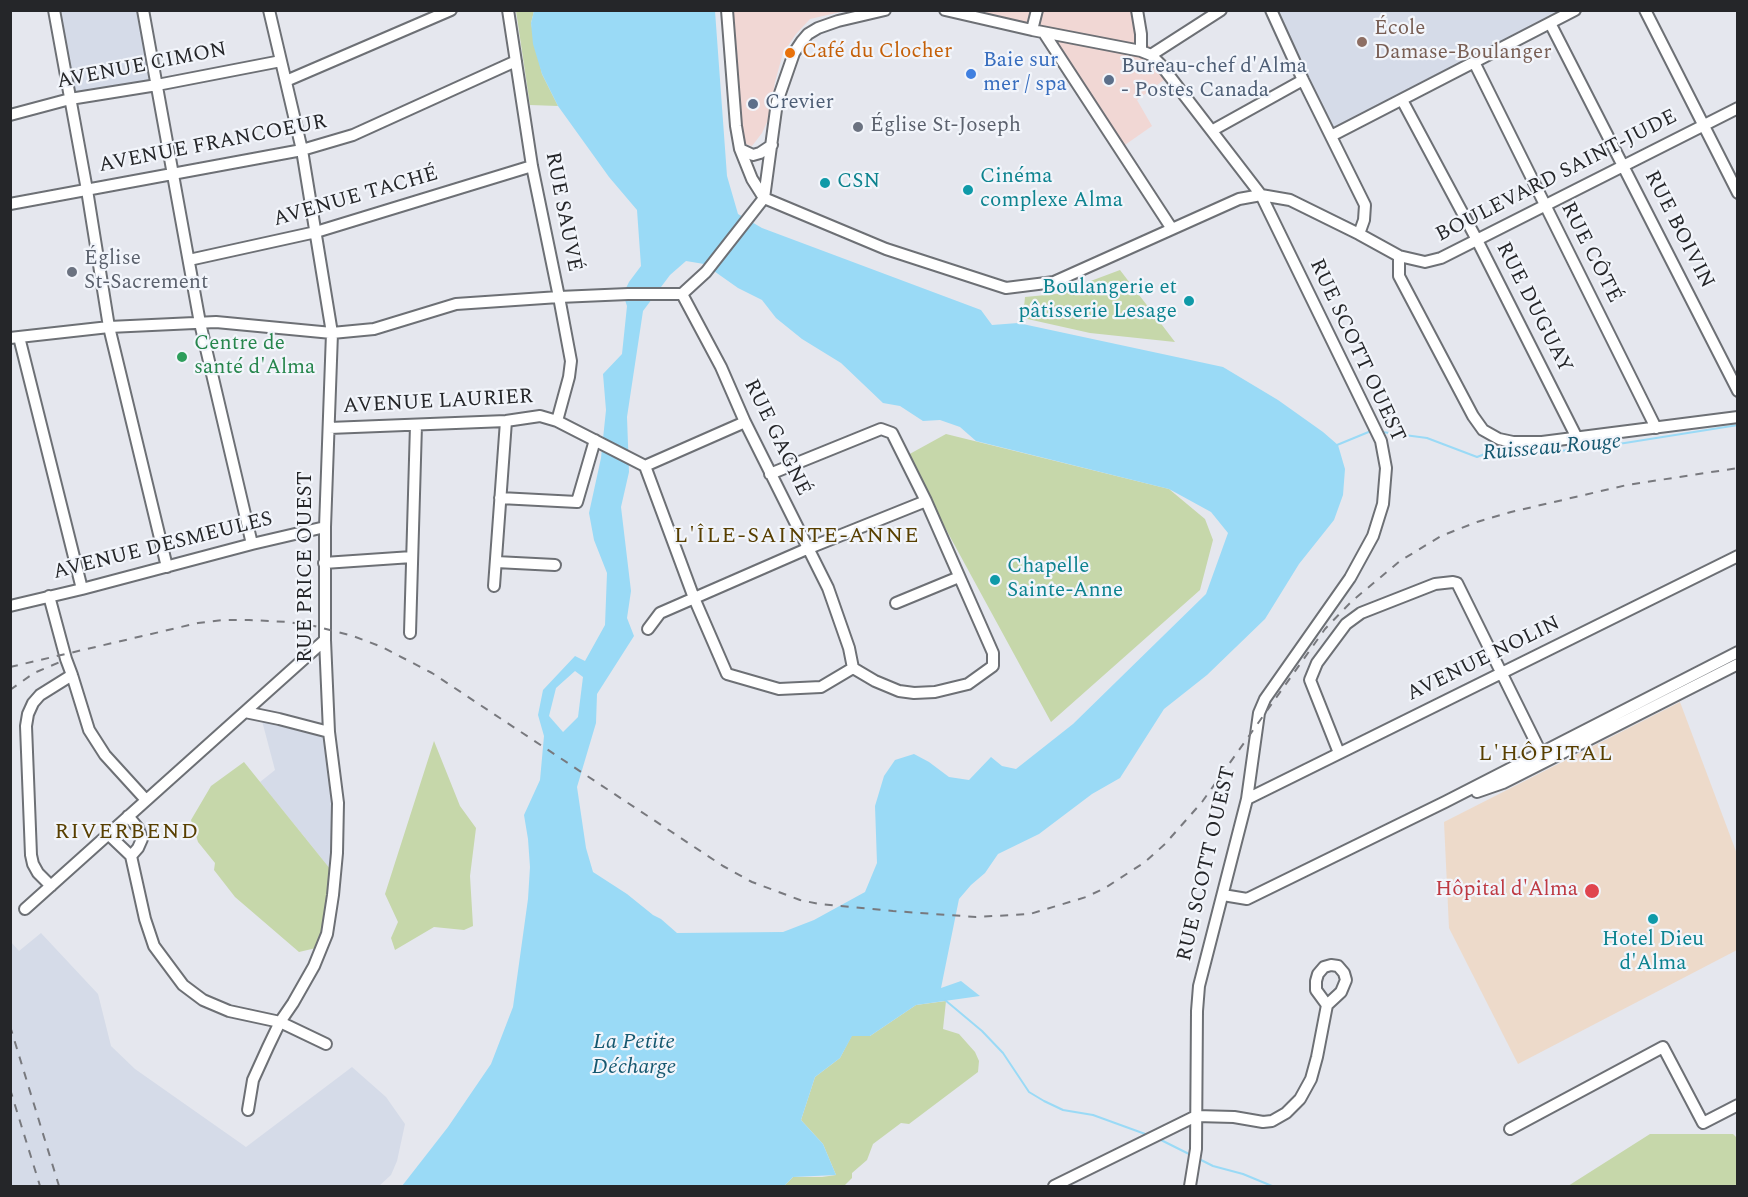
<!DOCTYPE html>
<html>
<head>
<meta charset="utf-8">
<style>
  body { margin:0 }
  #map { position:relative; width:1748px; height:1197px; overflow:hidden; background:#e5e7ee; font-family:Spectral,serif }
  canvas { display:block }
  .frame { position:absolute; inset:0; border:12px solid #252629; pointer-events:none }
</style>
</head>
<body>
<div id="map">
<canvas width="1748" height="1197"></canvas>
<div class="frame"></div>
</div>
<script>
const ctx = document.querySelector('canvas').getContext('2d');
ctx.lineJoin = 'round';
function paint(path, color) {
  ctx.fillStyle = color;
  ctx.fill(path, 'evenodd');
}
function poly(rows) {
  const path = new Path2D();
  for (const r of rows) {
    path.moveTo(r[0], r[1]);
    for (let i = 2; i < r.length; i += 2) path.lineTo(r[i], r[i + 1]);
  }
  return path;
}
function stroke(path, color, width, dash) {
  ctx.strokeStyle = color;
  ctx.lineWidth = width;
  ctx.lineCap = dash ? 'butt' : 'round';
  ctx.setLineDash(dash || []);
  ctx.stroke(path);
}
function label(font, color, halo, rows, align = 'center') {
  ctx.font = font + ' Spectral,serif';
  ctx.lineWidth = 4.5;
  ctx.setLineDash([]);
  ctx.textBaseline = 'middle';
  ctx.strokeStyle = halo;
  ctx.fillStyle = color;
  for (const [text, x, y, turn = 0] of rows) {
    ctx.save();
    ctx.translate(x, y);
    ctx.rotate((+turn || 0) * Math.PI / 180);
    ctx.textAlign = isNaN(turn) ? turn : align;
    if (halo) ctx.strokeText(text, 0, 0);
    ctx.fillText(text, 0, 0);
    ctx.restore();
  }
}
const commercial = poly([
  [733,11,845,11,810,19,796,34,783,53,775,82,769,118,762,133,752,146,743,143,740,133],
  [970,11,1141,11,1147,43,1172,74,1137,100,1152,126,1122,147,1050,30]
]);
const built = poly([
  [54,11,143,11,157,85,70,99],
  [1275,11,1574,11,1331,136],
  [261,717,326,734,335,803,331,870,260,782,275,770],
  [41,933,98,994,111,1046,135,1069,246,1147,352,1067,386,1097,405,1124,397,1161,391,1175,379,1186,11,1186,11,942,19,951]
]);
const medical = poly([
  [1680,702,1737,854,1737,950,1518,1064,1449,928,1444,822]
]);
const green = poly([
  [516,11,534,11,531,23,542,74,558,106,530,105],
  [1120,270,1175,342,1090,333,1023,318,1025,297,1056,294],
  [946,434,1169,489,1205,519,1213,540,1200,590,1051,722,906,456],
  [434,741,460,806,476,828,470,876,473,926,464,930,434,927,395,950,391,938,398,922,385,894],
  [244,762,331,870,326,922,316,948,299,952,235,897,214,870,215,863,198,842,191,820,211,786],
  [946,1001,943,1029,959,1034,975,1052,979,1061,978,1072,909,1124,901,1123,873,1144,867,1160,852,1173,852,1178,844,1186,784,1186,793,1177,822,1177,836,1175,823,1144,801,1120,815,1077,840,1058,852,1035,870,1036,916,1005],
  [1650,1134,1733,1134,1737,1138,1737,1186,1568,1186]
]);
const water = poly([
  [534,11,715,11,727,176,738,214,762,228,981,310,992,325,1018,323,1223,367,1278,400,1323,432,1338,445,1345,469,1343,495,1334,520,1299,564,1265,619,1207,675,1164,709,1120,778,1092,794,1039,834,998,854,985,873,971,885,959,899,941,988,961,981,980,996,916,1005,870,1036,852,1036,840,1058,815,1077,801,1120,823,1144,836,1175,793,1177,784,1186,402,1186,448,1127,491,1064,513,1007,528,899,530,867,528,839,524,815,540,780,544,736,538,715,543,690,575,656,585,661,605,625,607,573,594,540,589,513,601,458,606,410,603,374,622,354,627,306,623,294,629,282,641,266,637,210,609,177,558,106,542,74,533,44,531,23],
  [686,261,704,264,738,288,762,300,776,318,802,339,841,363,883,403,900,406,923,421,940,420,960,427,976,441,1169,489,1211,512,1228,533,1206,594,1073,724,1016,769,1002,766,991,757,969,780,949,777,929,762,914,754,895,760,884,776,875,806,877,863,865,892,814,920,783,932,677,933,661,919,653,915,627,894,593,872,586,848,577,787,596,723,597,694,634,636,627,618,631,591,621,507,629,472,627,417,643,311,670,275],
  [575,671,583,677,578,717,563,732,549,716,556,688]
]);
const stream = poly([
  [1382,432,1427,438,1477,457,1495,450,1524,453,1587,449,1738,425],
  [1337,445,1371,431,1373,431],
  [945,1000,982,1031,1003,1053,1029,1092,1044,1101,1063,1110,1093,1115,1148,1135],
  [1159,1139,1191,1155],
  [1199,1159,1213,1166,1243,1174,1272,1186]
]);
const minor = poly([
  [54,10,87,190,109,327,167,567],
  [143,10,200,323,252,544],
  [508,10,532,166,559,297,571,361,569,377,557,421],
  [727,10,736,126,740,149,752,179,764,198,886,249,1006,288,1054,282,1239,199,1261,195,1290,200,1359,234,1399,256,1425,262,1441,258,1738,108],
  [945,10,1032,30,1141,51,1151,55,1161,65,1261,195,1381,441,1386,468,1383,504,1373,536,1350,578,1265,699,1259,713,1247,799,1199,986,1197,1011,1196,1149,1190,1186],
  [1137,10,1141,34,1141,51],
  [1271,10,1303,80,1365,205,1364,220,1359,234],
  [1645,10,1738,193],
  [1550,23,1738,391],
  [1032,30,1037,10],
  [1044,33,1172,229],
  [1151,55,1221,10],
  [1474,62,1656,428],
  [286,81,451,10],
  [1402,100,1477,240,1577,438],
  [10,115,70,99,157,85,281,61],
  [1213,130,1303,80],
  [1331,136,1575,10],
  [740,149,753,155,760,153,772,145],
  [10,204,302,150,353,135,516,61],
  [1399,256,1399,276,1473,416,1483,430,1499,439,1513,442,1542,442,1738,417],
  [189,260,316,232,532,166],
  [682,294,721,367,745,422,828,588,849,648,853,668],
  [19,337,82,589],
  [10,338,109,327,216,322,332,333,374,329,456,304,559,297,628,294,682,294,706,272,764,198,777,102,794,53,802,41,808,34,818,28,838,21,885,10],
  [329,428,506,421,540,416,557,421,645,466,745,422],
  [645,466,694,598,727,674,779,689,821,687,853,668,875,681,899,691,914,693,935,692,968,684,993,666,993,653,926,501,892,433,881,429,770,474],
  [500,498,577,502,595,440],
  [496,562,555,565],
  [324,563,412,557],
  [494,586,506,421],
  [49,596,66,659,72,675,89,730,105,755,146,800],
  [896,603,959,577],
  [10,606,82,589,252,544,325,527],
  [648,629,660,613,809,548,926,501],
  [410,633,416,425],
  [245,712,279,719,329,732],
  [1339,753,1310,680,1317,663,1346,624,1361,613,1435,584,1453,582,1457,583,1545,761],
  [1477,792,1503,783,1738,664],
  [1247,799,1738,556],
  [128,816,138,828,142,839,138,848,131,856],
  [109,835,131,856,145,919,154,946,183,985,203,1000,229,1011,280,1022,326,1044],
  [51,886,38,873,33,864,31,855,26,726,28,714,33,703,40,695,72,675],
  [1223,895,1247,899,1445,802,1738,652],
  [25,909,325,640],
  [248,1110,253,1080,268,1047,280,1022,293,1003,314,966,327,934,333,895,337,853,338,803,329,732,325,640,325,527,332,333,302,150,269,10],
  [1510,1129,1663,1047,1703,1123,1738,1105],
  [1054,1186,1196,1116,1234,1117,1263,1122,1272,1121,1286,1113,1300,1099,1311,1079,1317,1057,1327,1005,1341,992,1346,980,1344,973,1338,966,1331,965,1324,967,1318,974,1316,981,1316,990,1327,1005]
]);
const rail = poly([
  [10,667,198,623,223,620,249,620,288,622,314,626,353,636,382,647,432,673,723,866,752,882,800,900,819,904,893,911,976,917,1030,914,1086,897,1105,888,1145,862,1165,844,1202,802,1325,629,1352,601,1400,561,1441,536,1477,522,1511,512,1627,485,1738,468],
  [10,690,34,673,60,662],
  [10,1026,59,1186],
  [10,1089,40,1186]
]);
const markers = [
  [1362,42,6,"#8d6e63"],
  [790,53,6,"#e8710a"],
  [971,74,6,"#3f7fe0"],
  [1109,80,6,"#5c6f8a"],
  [753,104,6,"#5c6f8a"],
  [858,127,6,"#6b7280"],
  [825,183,6,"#0f9aa8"],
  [968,190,6,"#0f9aa8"],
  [72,272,6,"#6b7280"],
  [1189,301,6,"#0f9aa8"],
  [182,357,6,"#2e9e5b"],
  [995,580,6,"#0f9aa8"],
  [1592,891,8,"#e0444e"],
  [1653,919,6,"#0f9aa8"]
];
const educationNames = [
  ["École",1374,30],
  ["Damase-Boulanger",1374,54]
];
const foodNames = [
  ["Café du Clocher",802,53]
];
const shopNames = [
  ["Baie sur",983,62],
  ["mer / spa",983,86]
];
const streetNames = [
  ["AVENUE CIMON",142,67,-11],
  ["AVENUE FRANCOEUR",213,145,-11],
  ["BOULEVARD SAINT-JUDE",1557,177,-27],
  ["AVENUE TACHÉ",356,198,-16],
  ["RUE SAUVÉ",562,212,79],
  ["RUE BOIVIN",1678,230,63],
  ["RUE CÔTÉ",1590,253,63],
  ["RUE DUGUAY",1533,308,63],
  ["RUE SCOTT OUEST",1356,351,65],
  ["AVENUE LAURIER",438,403,-3],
  ["RUE GAGNÉ",776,438,64],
  ["AVENUE DESMEULES",163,547,-14],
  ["RUE PRICE OUEST",307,567,-90],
  ["AVENUE NOLIN",1484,660,-26],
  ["RUE SCOTT OUEST",1208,864,-77]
];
const serviceNames = [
  ["Bureau-chef d'Alma",1121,68],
  ["- Postes Canada",1121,92],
  ["Crevier",765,104]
];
const worshipNames = [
  ["Église St-Joseph",870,127],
  ["Église",84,260],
  ["St-Sacrement",84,284]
];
const cultureNames = [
  ["Cinéma",980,178],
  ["complexe Alma",980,202],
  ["CSN",837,183],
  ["Boulangerie et",1177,289,"right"],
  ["pâtisserie Lesage",1177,313,"right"],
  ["Chapelle",1007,568],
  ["Sainte-Anne",1007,592],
  ["Hotel Dieu",1653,941,"center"],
  ["d'Alma",1653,965,"center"]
];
const leisureNames = [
  ["Centre de",194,345],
  ["santé d'Alma",194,369]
];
const healthNames = [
  ["Hôpital d'Alma",1578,891]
];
const waterNames = [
  ["Ruisseau Rouge",1552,449,-5],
  ["La Petite",634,1044],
  ["Décharge",634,1069]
];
const neighbourhoodNames = [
  ["L'ÎLE-SAINTE-ANNE",797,538],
  ["L'HÔPITAL",1546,756],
  ["RIVERBEND",127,834]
];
paint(commercial, '#f1d7d4');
paint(built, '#d5dbe8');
paint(medical, '#eddaca');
paint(green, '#c6d7aa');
paint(water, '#9adaf6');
stroke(stream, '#9adaf6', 2);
stroke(minor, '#6d7075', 14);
stroke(minor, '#fff', 10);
stroke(rail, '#78797e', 2, [8, 8]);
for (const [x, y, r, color] of markers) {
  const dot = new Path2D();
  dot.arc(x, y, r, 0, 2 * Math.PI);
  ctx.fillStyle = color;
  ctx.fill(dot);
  stroke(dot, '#f2f5fb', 2);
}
label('21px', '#785e54', '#f2f5fb', educationNames, 'left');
label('21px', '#c56008', '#f2f5fb', foodNames, 'left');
label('21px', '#366cbe', '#f2f5fb', shopNames, 'left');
label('21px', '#252629', '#f2f5fb', streetNames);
label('21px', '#4e5e75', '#f2f5fb', serviceNames, 'left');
label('21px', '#5b616d', '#f2f5fb', worshipNames, 'left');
label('21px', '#0d838f', '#f2f5fb', cultureNames, 'left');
label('21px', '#27864d', '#f2f5fb', leisureNames, 'left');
label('21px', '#be3a42', '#f2f5fb', healthNames, 'right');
label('italic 22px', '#155870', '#f2f5fb', waterNames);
ctx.letterSpacing = '1.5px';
label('22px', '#583f00', '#f2f5fb', neighbourhoodNames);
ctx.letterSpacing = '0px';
</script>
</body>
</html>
